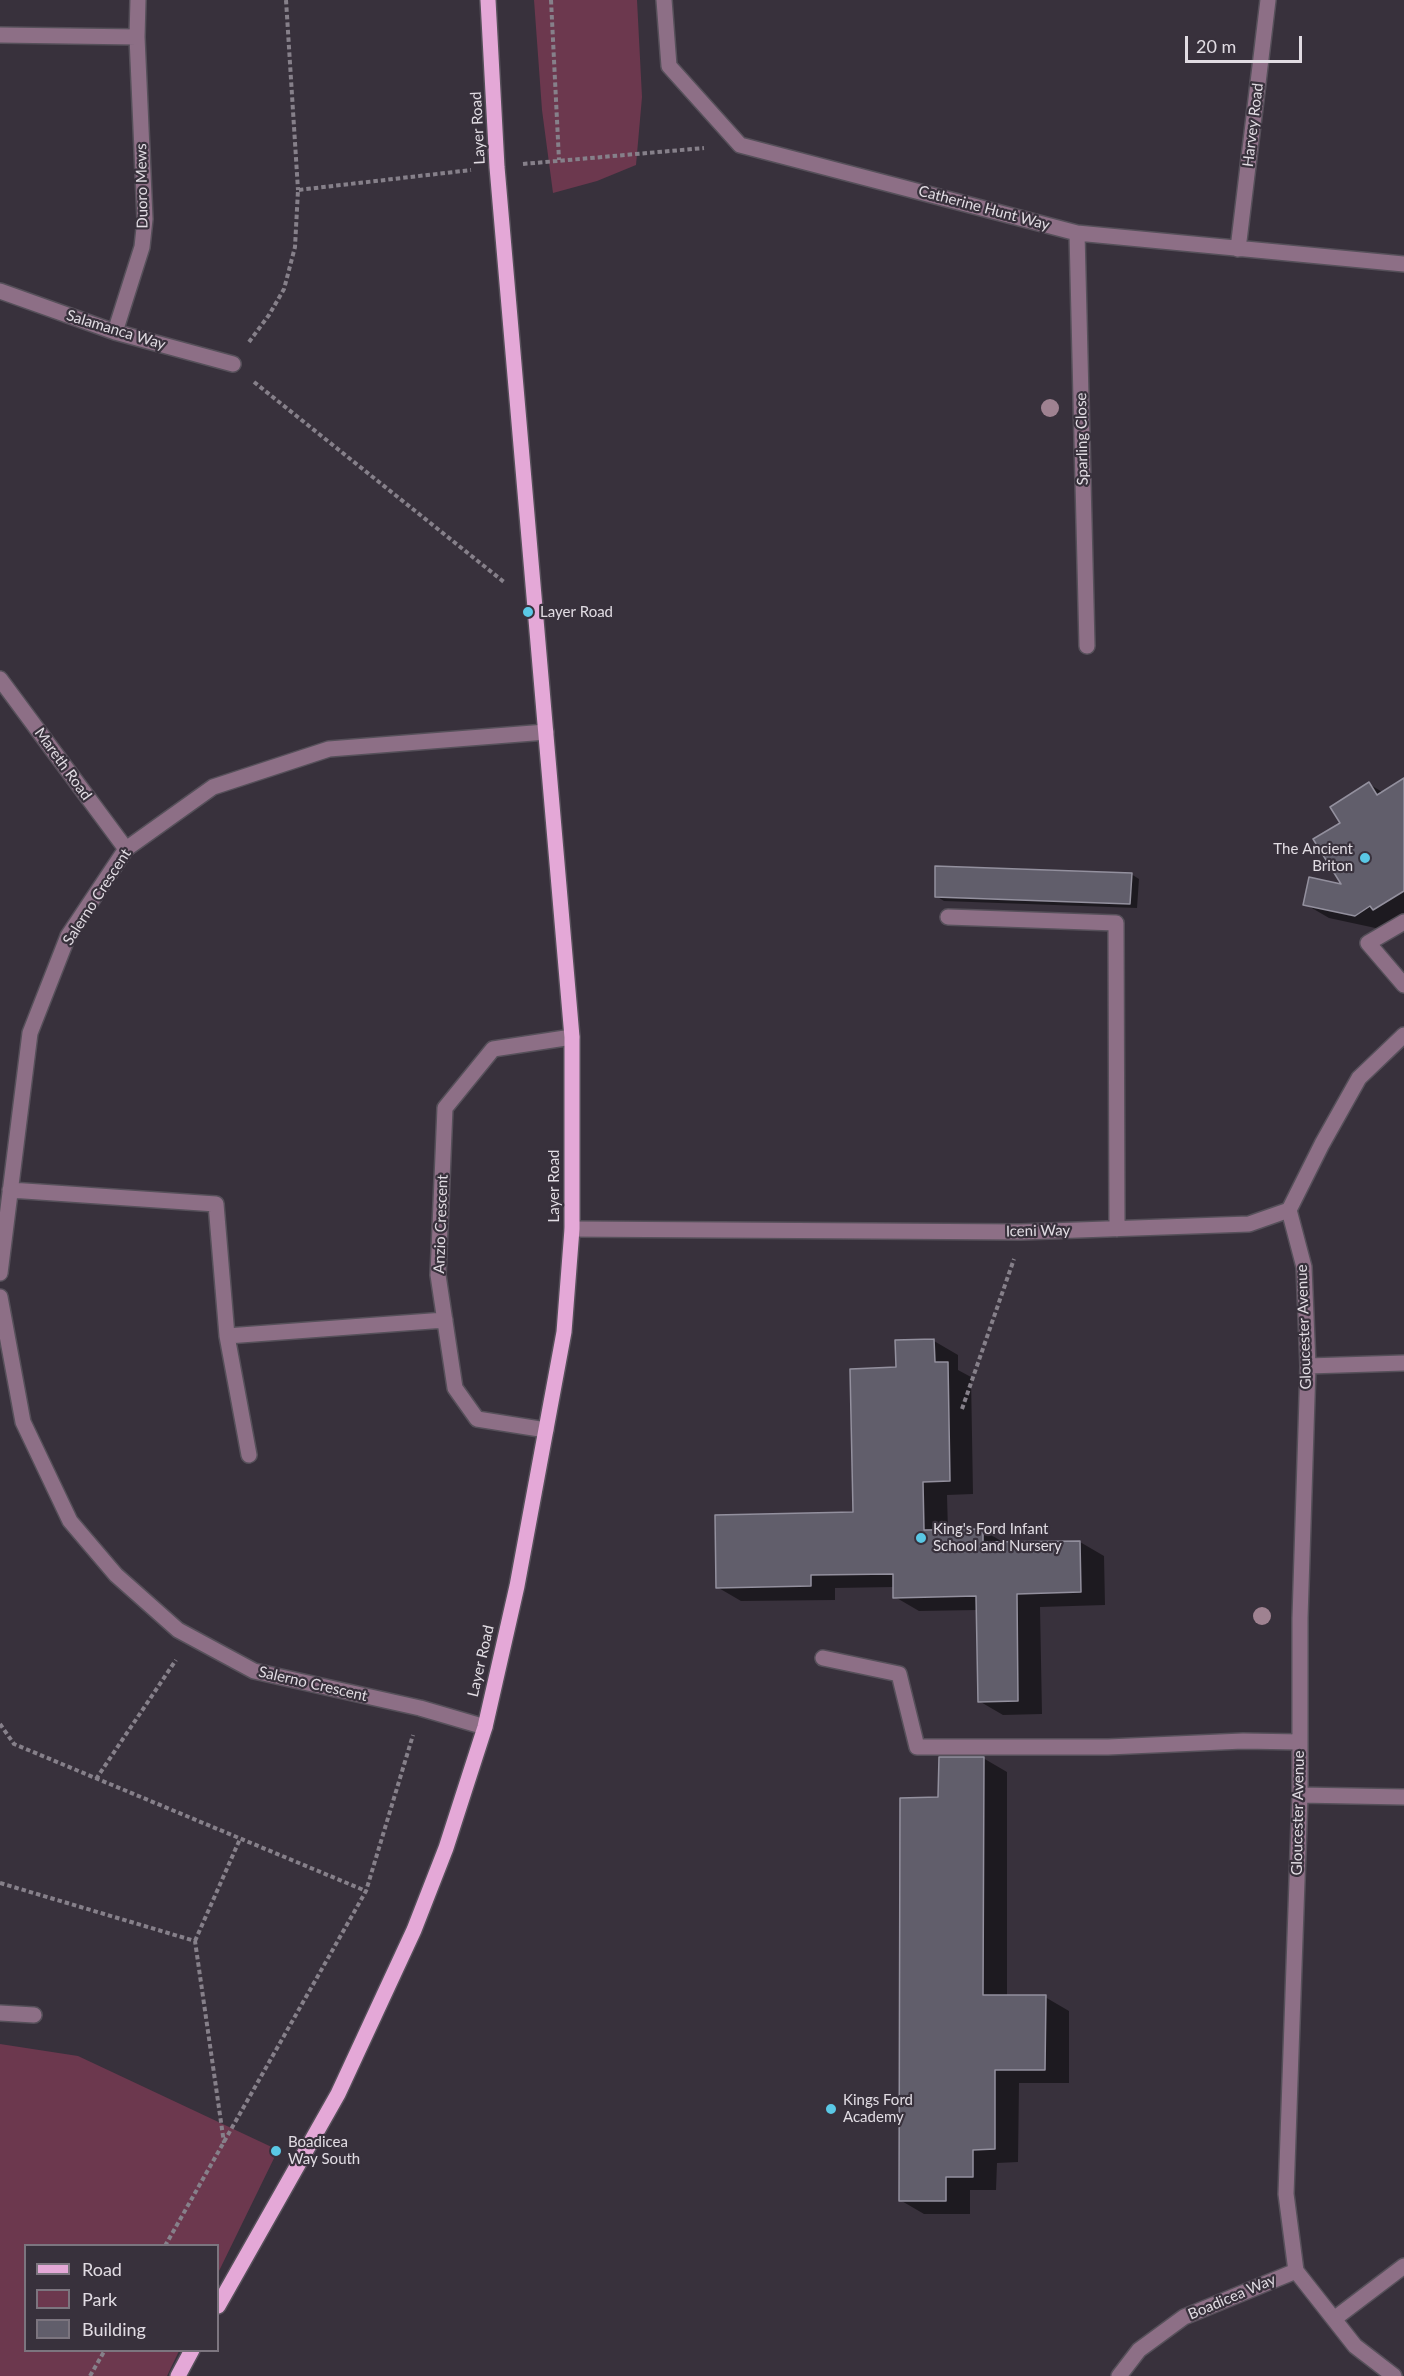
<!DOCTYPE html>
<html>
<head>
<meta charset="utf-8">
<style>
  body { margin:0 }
  #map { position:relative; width:1404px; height:2376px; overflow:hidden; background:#38313c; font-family:Lato,sans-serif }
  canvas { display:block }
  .legend { position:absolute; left:24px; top:2244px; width:195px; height:108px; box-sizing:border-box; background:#38313c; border:2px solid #7c757f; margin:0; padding:8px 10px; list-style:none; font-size:18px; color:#e1dce3 }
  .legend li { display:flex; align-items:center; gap:12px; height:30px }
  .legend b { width:30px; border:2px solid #7c757f }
  .scale { position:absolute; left:1185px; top:36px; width:117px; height:27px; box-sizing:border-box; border:3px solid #e1dce3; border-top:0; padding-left:8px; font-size:18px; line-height:21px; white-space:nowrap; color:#e1dce3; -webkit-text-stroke:4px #38313c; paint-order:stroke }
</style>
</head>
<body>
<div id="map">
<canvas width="1404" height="2376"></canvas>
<ul class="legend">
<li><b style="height:8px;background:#e4a8d7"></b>Road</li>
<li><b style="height:16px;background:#6c384e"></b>Park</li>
<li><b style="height:16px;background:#615e6b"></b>Building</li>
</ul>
<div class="scale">20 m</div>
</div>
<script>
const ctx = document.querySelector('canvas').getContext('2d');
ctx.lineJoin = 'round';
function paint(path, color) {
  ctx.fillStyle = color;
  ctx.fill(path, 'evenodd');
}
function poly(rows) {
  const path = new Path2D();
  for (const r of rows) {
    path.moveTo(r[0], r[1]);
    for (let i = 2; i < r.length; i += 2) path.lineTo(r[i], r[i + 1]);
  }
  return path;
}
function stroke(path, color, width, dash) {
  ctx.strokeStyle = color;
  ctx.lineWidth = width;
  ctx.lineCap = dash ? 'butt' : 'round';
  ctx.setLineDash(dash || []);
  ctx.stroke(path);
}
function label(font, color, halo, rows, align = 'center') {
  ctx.font = font + ' Lato,sans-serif';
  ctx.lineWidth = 4.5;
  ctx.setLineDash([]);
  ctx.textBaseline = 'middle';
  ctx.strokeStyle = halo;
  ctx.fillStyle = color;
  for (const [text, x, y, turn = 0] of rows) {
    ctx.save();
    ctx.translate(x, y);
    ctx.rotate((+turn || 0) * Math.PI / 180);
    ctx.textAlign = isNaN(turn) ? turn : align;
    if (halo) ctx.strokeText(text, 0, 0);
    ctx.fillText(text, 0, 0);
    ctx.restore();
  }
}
const green = poly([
  [534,0,637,0,642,97,636,165,597,181,553,193,542,110],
  [0,2044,78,2056,278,2150,218,2273,218,2246,26,2246,26,2350,179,2351,167,2376,0,2376]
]);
const shadow = poly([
  [1404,780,1404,920,1380,929,1329,918,1305,904,1344,886,1342,823,1369,784,1384,793],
  [1131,874,1139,879,1137,908,944,901,936,896],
  [934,1341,958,1355,958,1370,971,1377,973,1494,947,1495,948,1531,983,1530,1006,1544,1080,1542,1104,1556,1105,1605,1040,1607,1042,1714,1003,1715,979,1701,978,1610,919,1611,895,1597,894,1587,835,1588,835,1600,741,1601,717,1587,854,1514,898,1369,897,1342],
  [983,1758,1007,1772,1007,1997,1045,1997,1069,2011,1069,2083,1019,2083,1018,2162,997,2163,996,2190,970,2190,970,2214,924,2214,900,2200,940,1799]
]);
const building = poly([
  [1404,778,1404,891,1373,910,1370,906,1355,916,1303,905,1309,877,1341,884,1313,839,1340,823,1330,807,1369,782,1377,795,1404,778],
  [935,866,1132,873,1130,904,935,897,935,866],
  [934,1339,935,1362,948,1362,950,1481,923,1482,924,1530,983,1529,983,1542,1080,1541,1081,1592,1017,1594,1018,1701,978,1702,976,1596,893,1598,893,1574,811,1575,811,1586,716,1588,715,1515,853,1512,850,1369,896,1367,895,1340,934,1339],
  [939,1757,984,1757,983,1995,1046,1995,1045,2070,995,2070,995,2149,973,2150,973,2177,946,2177,946,2201,899,2201,900,1798,938,1797,939,1757]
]);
const path = poly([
  [286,0,298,190],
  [551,0,559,160],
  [523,164,704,148],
  [249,342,269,315,284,289,295,247,298,190,471,170],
  [254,382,504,582],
  [962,1409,1014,1259],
  [0,1724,14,1744,366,1891],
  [96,1779,176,1660],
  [0,1883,195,1941,224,2143],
  [195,1941,240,1839],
  [165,2246,366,1891,413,1735],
  [90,2376,105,2350]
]);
const minor = poly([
  [664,0,669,66,740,145,1077,233,1404,264],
  [0,35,137,37],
  [1077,233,1087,646],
  [1238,249,1268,0],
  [0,291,115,332,233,364],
  [115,332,142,247,145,219,137,37,138,0],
  [0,679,126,849],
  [948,917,1116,923,1117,1229],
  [1404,922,1368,943,1404,985],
  [10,1190,216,1204,227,1336],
  [1289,1210,1304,1267,1308,1366,1300,1618,1300,1795,1286,2194,1296,2271,1355,2346,1394,2376],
  [572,1229,1021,1232,1249,1224,1289,1210,1322,1144,1359,1078,1404,1035],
  [0,1273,30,1033,68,936,126,849,213,787,329,749,546,732],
  [0,1297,23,1422,70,1521,116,1575,178,1630,254,1671,420,1708,485,1727],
  [1308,1366,1404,1363],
  [546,1430,477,1419,455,1388,438,1275,445,1108,493,1049,572,1037],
  [249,1455,227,1336,445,1320],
  [823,1658,899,1674,917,1747,1108,1747,1243,1741,1300,1742],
  [1300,1795,1404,1797],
  [0,2013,34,2015],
  [1334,2319,1404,2266],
  [1119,2376,1139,2350,1184,2317,1296,2271]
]);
const major = poly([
  [218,2306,338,2094,414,1930,446,1848,485,1727,517,1586,564,1332,572,1229,572,1037,497,167,488,0],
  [178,2376,192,2350]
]);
const trees = [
  [1050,408],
  [1262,1616]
];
const markers = [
  [528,612,6,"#5ac8e5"],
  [1365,858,6,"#5ac8e5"],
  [921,1538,6,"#5ac8e5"],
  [831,2109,6,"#5ac8e5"],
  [276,2151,6,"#5ac8e5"]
];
const streetNames = [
  ["Harvey Road",1253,125,-83],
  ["Layer Road",478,128,-93],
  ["Duoro Mews",142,186,-91],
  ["Catherine Hunt Way",984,208,15],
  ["Salamanca Way",116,330,17],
  ["Sparling Close",1082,439,-91],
  ["Mareth Road",63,764,54],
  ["Salerno Crescent",97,897,-57],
  ["Layer Road",554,1186,-90],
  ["Anzio Crescent",441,1224,-88],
  ["Iceni Way",1038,1231,-1],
  ["Gloucester Avenue",1304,1327,-92],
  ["Layer Road",481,1661,-77],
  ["Salerno Crescent",313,1684,13],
  ["Gloucester Avenue",1298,1813,-89],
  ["Boadicea Way",1232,2297,-23]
];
const poiNames = [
  ["Layer Road",540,612],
  ["The Ancient",1353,849,"right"],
  ["Briton",1353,866,"right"],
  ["King's Ford Infant",933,1529],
  ["School and Nursery",933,1546],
  ["Kings Ford",843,2100],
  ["Academy",843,2117],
  ["Boadicea",288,2142],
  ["Way South",288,2159]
];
paint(green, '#6c384e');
paint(shadow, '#0007');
paint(building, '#615e6b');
stroke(building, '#93909e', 1.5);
stroke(minor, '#56505a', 18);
stroke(major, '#56505a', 18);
stroke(path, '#86808a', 4, [4.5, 3]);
stroke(minor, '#8d6f86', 15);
stroke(major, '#e4a8d7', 15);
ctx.fillStyle = '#9f8291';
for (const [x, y] of trees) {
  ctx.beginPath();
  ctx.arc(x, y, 9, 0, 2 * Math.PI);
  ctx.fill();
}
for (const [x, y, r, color] of markers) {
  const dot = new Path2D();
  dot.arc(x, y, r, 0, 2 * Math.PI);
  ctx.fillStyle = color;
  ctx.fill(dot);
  stroke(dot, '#38313c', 2);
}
label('15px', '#e1dce3', '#38313c', streetNames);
label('15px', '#e1dce3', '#38313c', poiNames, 'left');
</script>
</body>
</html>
